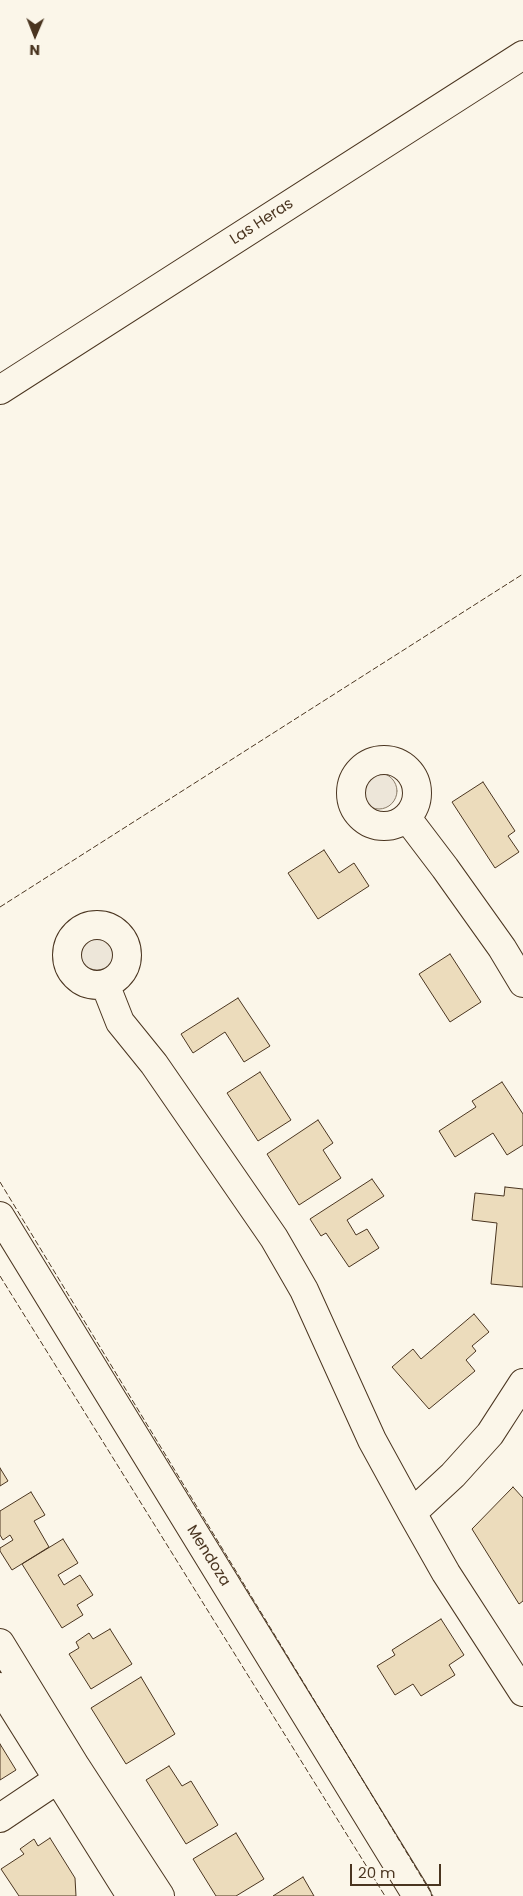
<!DOCTYPE html>
<html>
<head>
<meta charset="utf-8">
<style>
  body { margin:0 }
  #map { position:relative; width:523px; height:1896px; overflow:hidden; background:#fbf6e9; font-family:Poppins,sans-serif }
  canvas { display:block }
  .north { position:absolute; left:10px; top:10px; width:50px; height:50px; -webkit-text-stroke:4px #fbf6e9; paint-order:stroke; rotate:181deg; font-size:14px; font-weight:700; line-height:20px; text-align:center; color:#4a3520 }
  .north::after { content:''; display:block; margin:auto; width:18px; height:22px; background:#4a3520; clip-path:polygon(50% 0,100% 100%,50% 72%,0 100%) }
  .scale { position:absolute; left:350px; top:1864px; width:91px; height:22px; box-sizing:border-box; border:2px solid #4a3520; border-top:0; padding-left:6px; font-size:15px; line-height:18px; white-space:nowrap; color:#4a3520; -webkit-text-stroke:4px #fbf6e9; paint-order:stroke }
</style>
</head>
<body>
<div id="map">
<canvas width="523" height="1896"></canvas>
<div class="north">N</div>
<div class="scale">20 m</div>
</div>
<script>
const ctx = document.querySelector('canvas').getContext('2d');
ctx.lineJoin = 'round';
function paint(path, color) {
  ctx.fillStyle = color;
  ctx.fill(path, 'evenodd');
}
function poly(rows) {
  const path = new Path2D();
  for (const r of rows) {
    if (r.length === 3) {
      path.moveTo(r[0] + r[2], r[1]);
      path.arc(r[0], r[1], r[2], 0, 2 * Math.PI);
      continue;
    }
    path.moveTo(r[0], r[1]);
    for (let i = 2; i < r.length; i += 2) path.lineTo(r[i], r[i + 1]);
  }
  return path;
}
function stroke(path, color, width, dash) {
  ctx.strokeStyle = color;
  ctx.lineWidth = width;
  ctx.lineCap = dash ? 'butt' : 'round';
  ctx.setLineDash(dash || []);
  ctx.stroke(path);
}
function label(font, color, halo, rows, align = 'center') {
  ctx.font = font + ' Poppins,sans-serif';
  ctx.lineWidth = 4;
  ctx.setLineDash([]);
  ctx.textBaseline = 'middle';
  ctx.strokeStyle = halo;
  ctx.fillStyle = color;
  for (const [text, x, y, turn = 0] of rows) {
    ctx.save();
    ctx.translate(x, y);
    ctx.rotate((+turn || 0) * Math.PI / 180);
    ctx.textAlign = isNaN(turn) ? turn : align;
    if (halo) ctx.strokeText(text, 0, 0);
    ctx.fillText(text, 0, 0);
    ctx.restore();
  }
}
const green = poly([
  [379,791,18],
  [97,952,18]
]);
const building = poly([
  [483,782,515,831,508,836,519,852,495,868,452,802,483,782],
  [324,850,339,873,354,863,369,886,318,919,288,873,324,850],
  [450,954,481,1002,450,1022,419,974,450,954],
  [238,998,270,1046,244,1062,225,1032,193,1053,181,1034,238,998],
  [260,1072,291,1120,258,1141,227,1093,260,1072],
  [502,1082,523,1114,523,1145,507,1155,493,1133,455,1157,439,1131,476,1107,472,1101,502,1082],
  [318,1120,333,1143,323,1150,341,1178,299,1205,267,1154,318,1120],
  [372,1179,384,1196,347,1220,356,1235,367,1229,379,1248,349,1267,326,1233,321,1236,310,1219,372,1179],
  [505,1187,523,1189,523,1287,491,1284,497,1223,472,1220,475,1193,504,1196,505,1187],
  [474,1314,489,1332,472,1346,476,1351,466,1360,475,1371,429,1409,392,1367,413,1349,421,1359,474,1314],
  [0,1468,8,1481,0,1486,0,1468],
  [513,1487,523,1498,523,1601,519,1604,472,1529,513,1487],
  [31,1492,45,1515,34,1521,49,1547,12,1570,0,1551,0,1548,13,1540,10,1535,3,1540,0,1535,0,1511,31,1492],
  [63,1539,78,1563,58,1575,64,1585,80,1575,93,1595,77,1605,83,1615,62,1628,22,1564,63,1539],
  [441,1619,464,1655,449,1665,455,1675,421,1696,413,1684,395,1695,377,1666,395,1655,392,1650,441,1619],
  [110,1629,132,1664,91,1689,69,1654,79,1648,76,1642,89,1633,93,1639,110,1629],
  [141,1677,175,1734,126,1764,91,1708,141,1677],
  [0,1744,16,1770,0,1780,0,1744],
  [169,1766,182,1786,191,1781,218,1825,186,1844,146,1780,169,1766],
  [236,1833,264,1879,236,1896,216,1896,193,1859,236,1833],
  [50,1838,75,1878,76,1896,19,1896,1,1869,24,1854,20,1849,34,1839,38,1846,50,1838],
  [303,1877,314,1896,273,1896,303,1877]
]);
const minor = poly([
  [0,390,523,55],
  [384,793,33],
  [407,818,445,868,502,948,523,983],
  [97,955,30],
  [105,984,120,1022,154,1064,274,1238,304,1290,372,1440,412,1513,446,1573,523,1692],
  [0,1216,417,1896],
  [412,1513,453,1475,490,1434,523,1383],
  [0,1643,76,1767,160,1896],
  [0,1687,131,1896],
  [0,1818,73,1769]
]);
const fence = poly([
  [0,907,523,574],
  [0,1182,433,1896],
  [0,1276,385,1896]
]);
const streetNames = [
  ["Las Heras",262,222,-33],
  ["Mendoza",208,1556,58]
];
paint(green, '#ede6d9');
stroke(green, '#887966', 1);
paint(building, '#ecdcbc');
stroke(building, '#4a3520', 1);
stroke(minor, '#4a3520', 30);
stroke(minor, '#fbf6e9', 28);
stroke(fence, '#4a3520', 1, [6, 2.5]);
label('15px', '#4a3520', '#fbf6e9', streetNames);
</script>
</body>
</html>
